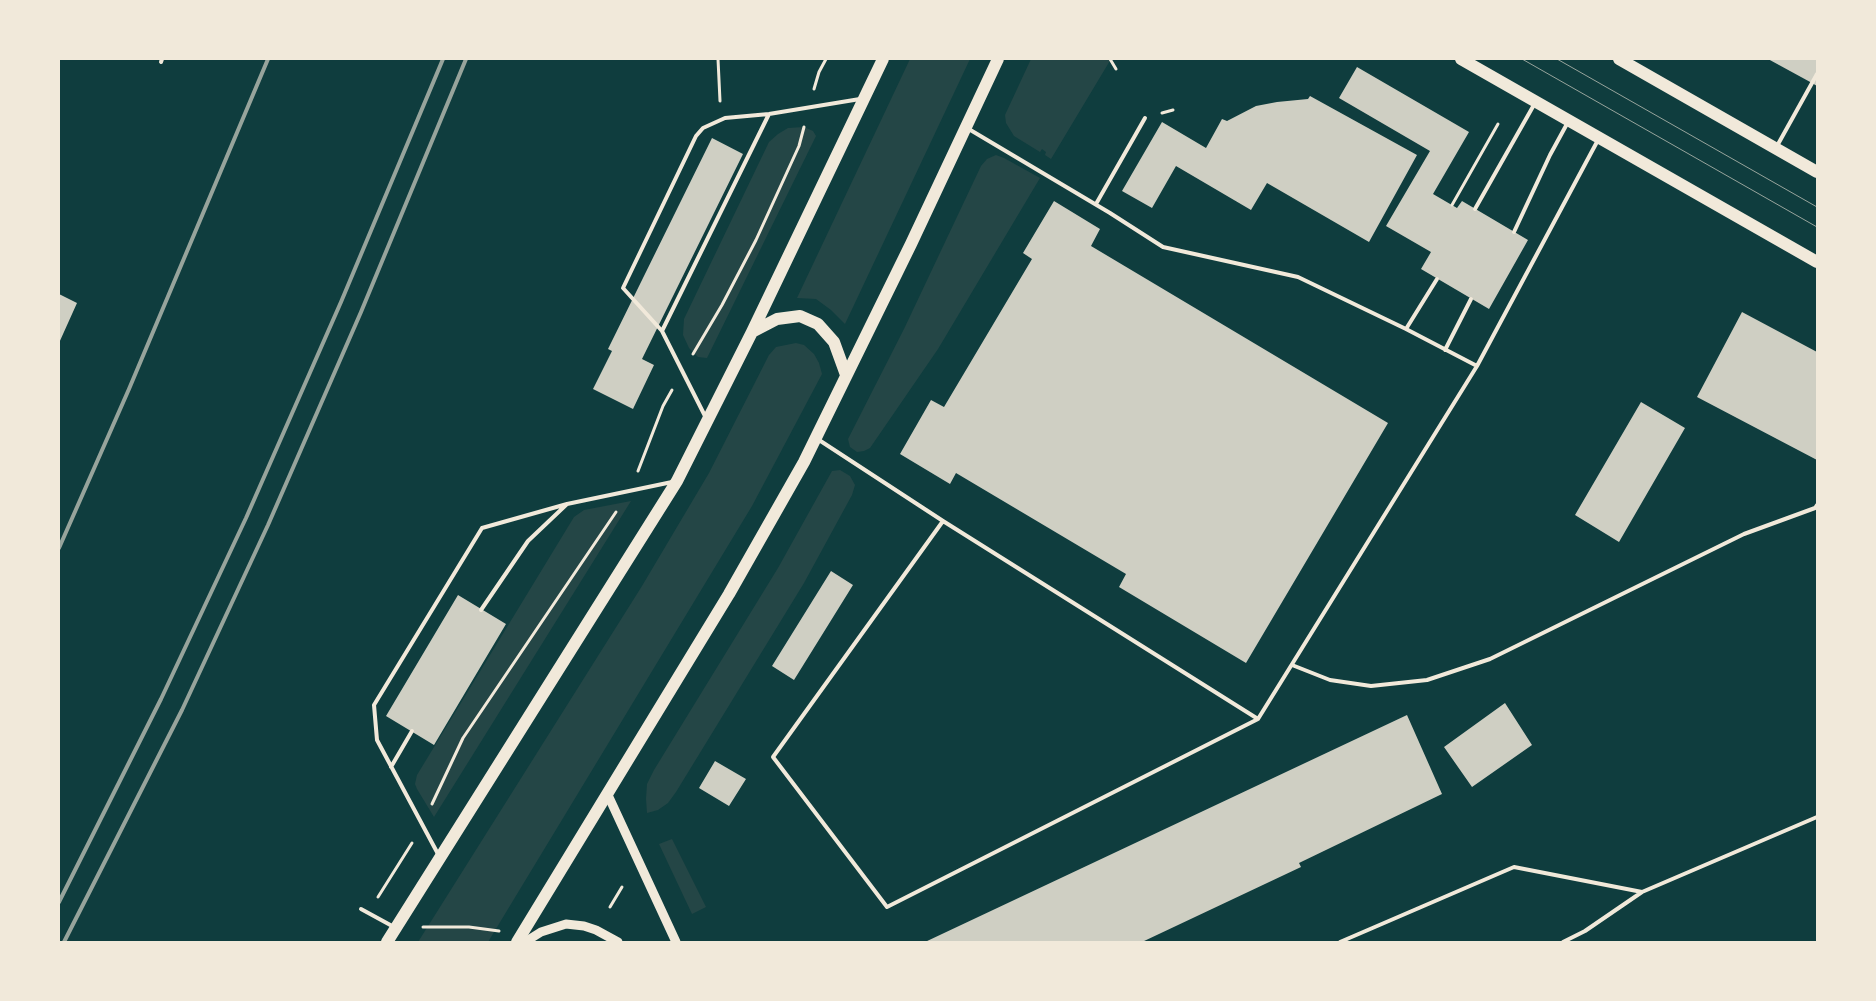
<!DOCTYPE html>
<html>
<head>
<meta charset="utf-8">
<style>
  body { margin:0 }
  #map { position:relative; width:1876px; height:1001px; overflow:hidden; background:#0f3d3e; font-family:Ubuntu,sans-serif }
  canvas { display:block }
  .frame { position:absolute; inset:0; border:60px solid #f1e9da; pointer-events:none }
</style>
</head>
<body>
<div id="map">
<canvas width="1876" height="1001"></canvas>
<div class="frame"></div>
</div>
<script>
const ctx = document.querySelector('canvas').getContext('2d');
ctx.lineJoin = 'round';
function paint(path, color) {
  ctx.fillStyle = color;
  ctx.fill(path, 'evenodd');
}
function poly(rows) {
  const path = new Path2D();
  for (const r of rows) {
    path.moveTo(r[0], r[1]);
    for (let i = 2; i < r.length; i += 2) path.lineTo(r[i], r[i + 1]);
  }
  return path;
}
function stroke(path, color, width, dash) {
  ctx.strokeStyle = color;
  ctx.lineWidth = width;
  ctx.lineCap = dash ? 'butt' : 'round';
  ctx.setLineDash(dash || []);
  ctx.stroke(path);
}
const green = poly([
  [910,59,970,59,845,324,831,310,816,299,797,298],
  [1031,59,1111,59,1051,159,1045,155,1046,152,1042,149,1040,152,1014,136,1006,123,1005,115],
  [804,127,813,131,816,136,707,358,698,357,689,348,683,335,684,319,769,142,778,134,788,128],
  [996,155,1004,158,1040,178,938,349,870,448,864,451,857,452,850,447,848,439,904,329,981,166,987,159],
  [796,343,804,345,814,354,819,363,822,374,752,506,488,942,418,942,642,586,709,473,769,355,776,347],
  [840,470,850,476,855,485,852,495,804,583,676,792,668,803,658,810,647,813,646,799,647,784,654,770,778,568,832,471],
  [631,501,434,817,417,789,415,784,417,775,574,517,584,510],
  [672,839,706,907,692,914,659,844]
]);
const building = poly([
  [1768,59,1817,59,1817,86,1812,83],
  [1357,67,1469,132,1433,194,1457,208,1462,201,1528,240,1489,309,1421,269,1431,252,1386,226,1430,151,1339,98],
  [1310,96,1417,155,1369,242,1267,183,1251,210,1176,166,1152,208,1122,191,1162,122,1206,148,1222,119,1227,121,1256,106,1277,102,1308,99],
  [712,138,743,154,642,359,654,365,633,409,593,389,612,351,608,349],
  [1054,201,1100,229,1091,246,1388,423,1246,663,1119,587,1126,574,956,473,950,484,900,454,931,400,944,407,1032,259,1023,253],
  [59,294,77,303,59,343],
  [1742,312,1817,352,1817,460,1697,397],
  [1641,402,1685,428,1619,542,1575,515],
  [831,571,853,585,794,680,772,666],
  [458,595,506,624,434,745,386,716],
  [1505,703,1532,745,1472,787,1444,747],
  [1407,715,1442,794,1299,863,1301,867,1142,942,925,942],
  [715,761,746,779,729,806,699,788]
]);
const path = poly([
  [718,59,720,101],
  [1110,59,1116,69],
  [814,89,819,72,826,59],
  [1162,113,1173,110],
  [1452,205,1498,124],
  [693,354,722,305,756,240,799,146,804,127],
  [638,471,663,406,672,390],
  [432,804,463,738,616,512],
  [378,897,412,843],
  [610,907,622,887],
  [423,927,469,927,499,931]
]);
const service = poly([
  [161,62,162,59],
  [967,128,1110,213,1163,247,1298,277,1406,329,1477,366],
  [1777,146,1817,74],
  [1096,204,1145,118],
  [1475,209,1535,103],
  [1514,232,1550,155,1568,122],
  [1406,329,1437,279],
  [662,331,623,288,696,136,703,128,725,118,769,114,860,99],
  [1445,350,1471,299],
  [706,418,662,331,769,114],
  [819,440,943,521,1258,719],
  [943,521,773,757,887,907,1258,719,1477,366,1598,140],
  [481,610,528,541,567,504,672,482],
  [1292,665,1330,680,1371,686,1427,680,1490,659,1744,534,1815,508,1817,505],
  [391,767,412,731],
  [438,854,377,740,374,705,482,528,567,504],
  [361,909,394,927],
  [1340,942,1514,867,1642,892,1817,817],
  [1563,942,1585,931,1642,892]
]);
const tertiary = poly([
  [607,793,676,942],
  [525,942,541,932,566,924,584,926,596,930,618,942]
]);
const primary = poly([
  [1461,59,1817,262],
  [1619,59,1817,172],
  [752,332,777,319,800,316,818,324,834,342,846,375],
  [387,942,677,481,752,332,883,59],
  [517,942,729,594,804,462,911,244,998,59]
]);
const tram = poly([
  [1522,59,1817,227],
  [1557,59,1817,207]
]);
const rail = poly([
  [59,548,129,389,268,59],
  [59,902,161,699,246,518,341,302,443,59],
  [64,942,182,710,268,525,361,312,466,59]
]);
paint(green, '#244646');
paint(building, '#cfcfc3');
stroke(path, '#f1e9da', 3);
stroke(service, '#f1e9da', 4);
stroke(tertiary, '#f1e9da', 9);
stroke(primary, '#f1e9da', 12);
stroke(tram, '#97a49c', 1);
stroke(rail, '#97a49c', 4);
</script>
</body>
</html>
